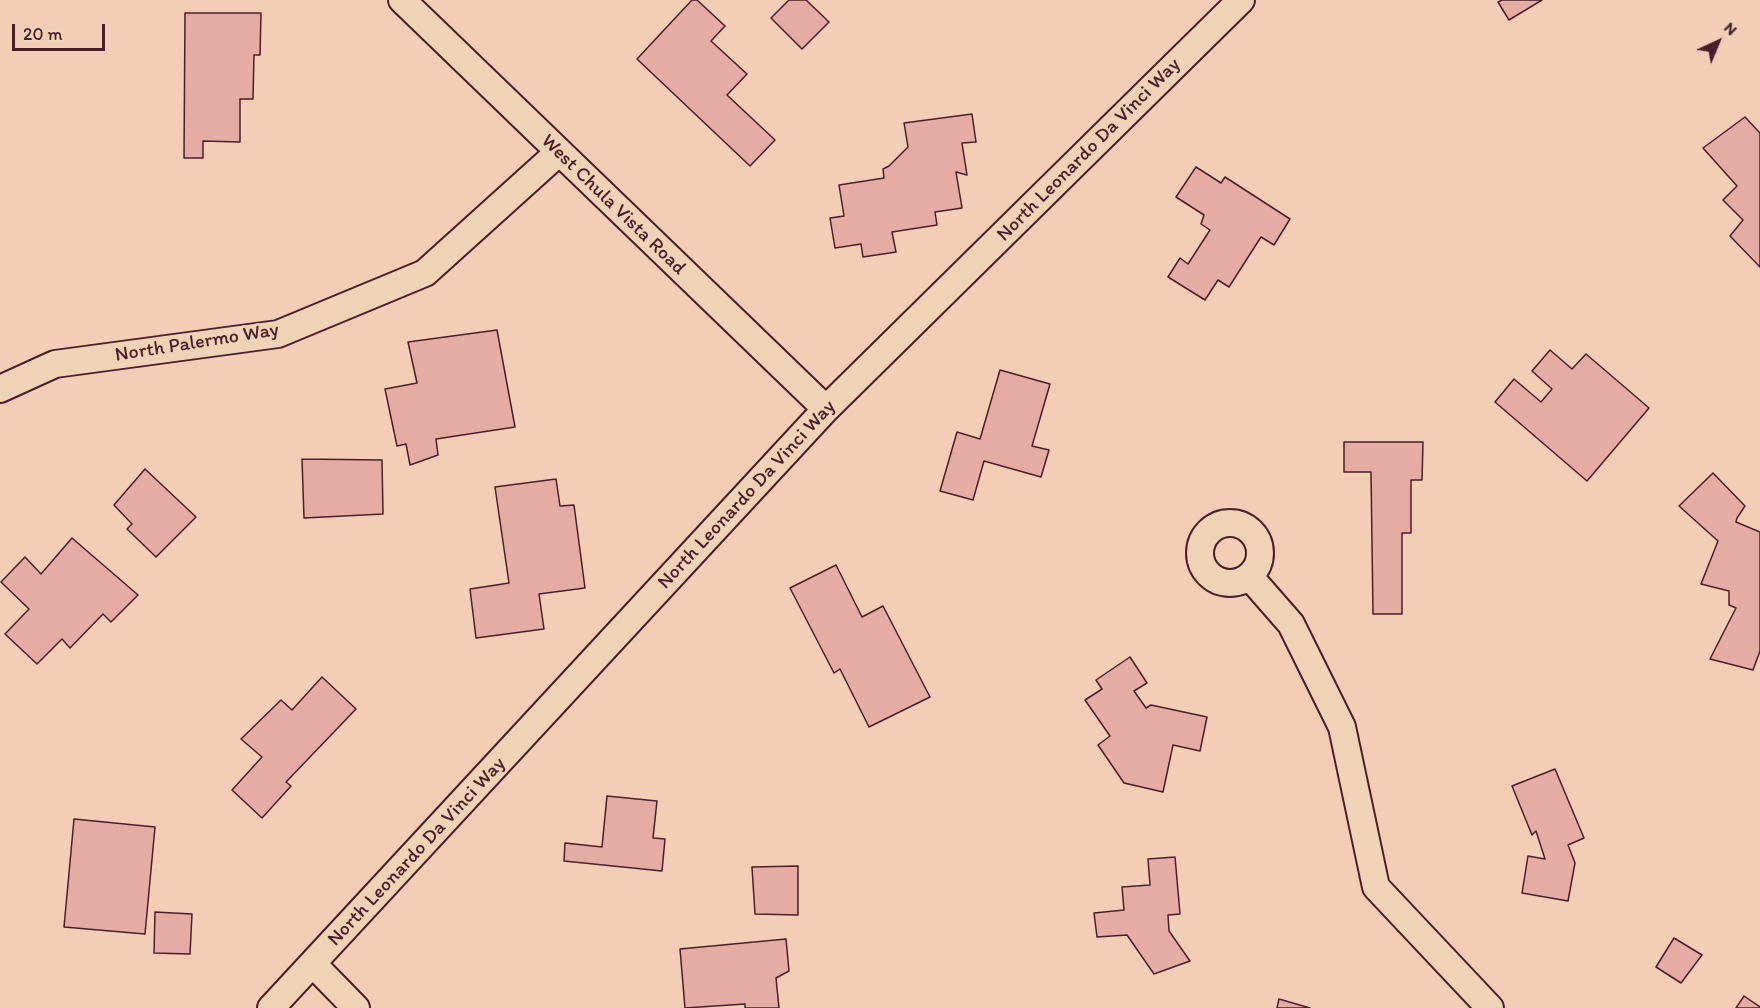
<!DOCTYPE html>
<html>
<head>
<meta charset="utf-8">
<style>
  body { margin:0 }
  #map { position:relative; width:1760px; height:1008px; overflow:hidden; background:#f3cdb5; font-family:Itim,sans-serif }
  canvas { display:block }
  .north { position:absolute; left:1688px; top:12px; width:60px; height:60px; -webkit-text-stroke:4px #f0d3b6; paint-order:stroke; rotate:44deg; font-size:16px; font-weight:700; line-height:24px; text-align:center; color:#4a1f2b }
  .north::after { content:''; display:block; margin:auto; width:21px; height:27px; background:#4a1f2b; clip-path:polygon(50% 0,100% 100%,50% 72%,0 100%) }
  .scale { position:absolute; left:12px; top:24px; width:93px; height:27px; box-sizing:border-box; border:3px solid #4a1f2b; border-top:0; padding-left:8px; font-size:18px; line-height:21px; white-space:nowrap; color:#4a1f2b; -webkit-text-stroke:4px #f0d3b6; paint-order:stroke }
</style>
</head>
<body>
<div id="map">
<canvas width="1760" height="1008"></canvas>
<div class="north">N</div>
<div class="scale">20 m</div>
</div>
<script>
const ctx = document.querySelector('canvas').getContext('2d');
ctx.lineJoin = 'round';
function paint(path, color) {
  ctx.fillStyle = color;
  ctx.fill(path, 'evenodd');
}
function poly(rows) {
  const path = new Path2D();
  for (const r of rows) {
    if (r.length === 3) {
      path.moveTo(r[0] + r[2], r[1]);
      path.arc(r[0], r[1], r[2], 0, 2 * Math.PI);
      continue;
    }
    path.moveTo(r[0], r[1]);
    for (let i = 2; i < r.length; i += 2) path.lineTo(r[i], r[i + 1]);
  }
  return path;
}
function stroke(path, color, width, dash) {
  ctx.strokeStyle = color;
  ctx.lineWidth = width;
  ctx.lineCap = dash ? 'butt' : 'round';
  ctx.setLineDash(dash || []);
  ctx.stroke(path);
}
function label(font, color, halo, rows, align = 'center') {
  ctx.font = font + ' Itim,sans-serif';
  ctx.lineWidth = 5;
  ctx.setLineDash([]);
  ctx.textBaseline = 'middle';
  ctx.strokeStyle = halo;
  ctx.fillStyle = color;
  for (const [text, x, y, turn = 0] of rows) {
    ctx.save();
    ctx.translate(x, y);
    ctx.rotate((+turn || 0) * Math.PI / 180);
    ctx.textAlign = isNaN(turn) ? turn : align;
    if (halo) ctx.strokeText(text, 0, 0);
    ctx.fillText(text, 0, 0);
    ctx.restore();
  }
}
const building = poly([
  [692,0,697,0,725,26,711,41,747,74,727,95,775,140,750,166,637,59,692,0],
  [789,0,806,0,829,22,802,49,771,18,789,0],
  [1502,0,1542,0,1509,20,1498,2,1502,0],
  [185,13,261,13,260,55,254,55,253,99,240,99,240,142,203,141,203,158,184,158,185,13],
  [972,114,976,142,962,143,967,175,956,172,962,208,935,212,937,225,892,232,896,252,863,257,861,244,835,248,830,218,844,216,839,185,884,178,883,169,889,166,908,147,904,123,972,114],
  [1745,117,1760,133,1760,267,1730,236,1743,220,1723,200,1737,186,1703,148,1745,117],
  [1196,167,1221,183,1225,177,1290,219,1274,245,1261,237,1229,287,1218,280,1205,300,1168,277,1180,258,1188,264,1210,230,1201,224,1204,215,1176,197,1196,167],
  [497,330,515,427,436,439,438,455,410,465,406,444,397,446,385,389,417,383,408,342,497,330],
  [1550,350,1572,369,1586,354,1649,408,1587,481,1495,402,1514,379,1541,402,1552,389,1532,371,1550,350],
  [1000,370,1050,384,1032,446,1049,450,1041,477,984,461,973,500,940,491,957,432,980,439,1000,370],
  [1344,442,1423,442,1422,480,1411,480,1411,533,1402,533,1402,614,1373,614,1371,472,1344,472,1344,442],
  [302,459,382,460,383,514,304,518,302,459],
  [145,469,196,517,156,557,127,529,132,524,114,505,145,469],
  [1713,473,1745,506,1737,518,1736,522,1760,532,1760,651,1753,670,1710,659,1736,608,1729,605,1729,591,1701,584,1718,541,1679,506,1713,473],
  [556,479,560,506,574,505,585,588,539,594,544,629,476,638,470,589,509,583,495,487,556,479],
  [72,538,138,595,111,622,103,614,70,648,62,639,37,664,5,634,29,609,1,582,25,557,41,574,72,538],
  [836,565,862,617,883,606,930,697,869,727,840,669,834,673,790,588,836,565],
  [1130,657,1147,683,1134,691,1146,708,1151,705,1207,717,1200,751,1173,745,1163,792,1124,783,1098,745,1110,736,1085,700,1102,689,1096,680,1130,657],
  [322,677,356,709,286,782,291,786,262,818,232,790,262,757,241,739,281,700,292,710,322,677],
  [1555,769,1584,838,1568,845,1575,863,1568,901,1522,893,1528,856,1545,859,1536,831,1532,835,1512,786,1555,769],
  [607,796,657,801,653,838,665,839,662,871,564,861,565,843,602,847,607,796],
  [74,819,155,827,145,934,64,927,74,819],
  [1175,857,1180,914,1168,915,1169,931,1190,961,1154,974,1127,935,1097,937,1094,913,1124,910,1122,887,1150,885,1148,859,1175,857],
  [798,866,798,915,755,914,752,867,798,866],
  [155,912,192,914,190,954,154,953,155,912],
  [1674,938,1702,955,1681,983,1656,967,1674,938],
  [786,939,789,971,776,978,779,1008,745,1008,745,1004,685,1008,680,949,786,939],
  [1744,996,1760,1007,1760,1008,1736,1008,1744,996],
  [1279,999,1310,1008,1277,1008,1279,999]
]);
const minor = poly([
  [402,0,826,409],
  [0,389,55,364,278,334,425,273,558,153],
  [1230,553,30],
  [1249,576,1291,624,1342,727,1376,887,1490,1008],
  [313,964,356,1008],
  [271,1008,826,409,1241,0]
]);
const streetNames = [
  ["North Leonardo Da Vinci Way",1089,150,-45],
  ["West Chula Vista Road",613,205,44],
  ["North Palermo Way",197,343,-9],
  ["North Leonardo Da Vinci Way",747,495,-47],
  ["North Leonardo Da Vinci Way",417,852,-47]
];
paint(building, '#e4aca2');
stroke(building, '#4a1f2b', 1.5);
stroke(minor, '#4a1f2b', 30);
stroke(minor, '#f0d3b6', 26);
label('20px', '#4a1f2b', '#f0d3b6', streetNames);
</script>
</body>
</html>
